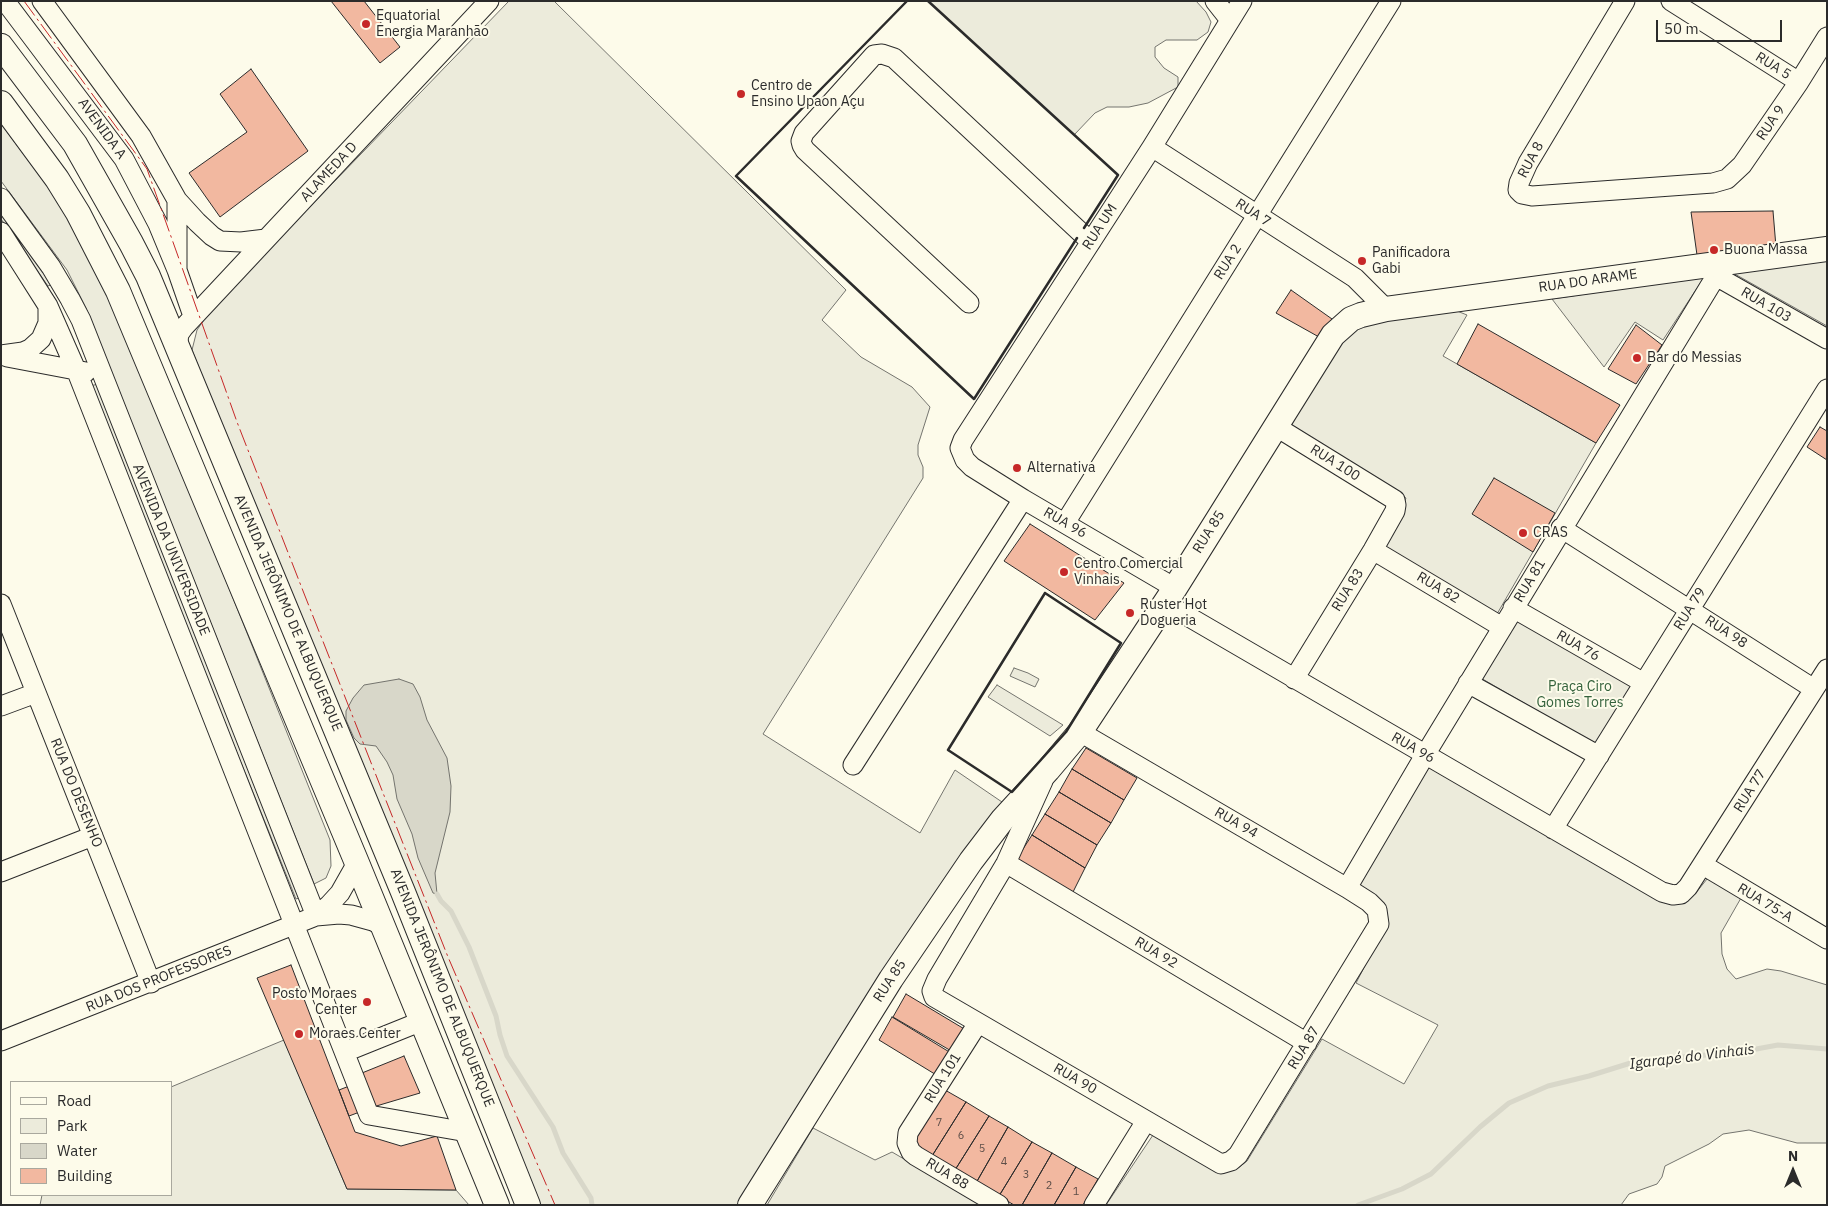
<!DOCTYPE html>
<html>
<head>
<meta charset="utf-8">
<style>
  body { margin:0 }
  #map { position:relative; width:1828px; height:1206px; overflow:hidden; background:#fdfbea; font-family:"IBM Plex Sans",sans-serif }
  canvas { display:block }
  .frame { position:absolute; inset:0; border:2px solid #2b2b2b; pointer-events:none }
  .legend { position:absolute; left:10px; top:1081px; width:162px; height:115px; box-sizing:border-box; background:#fdfbea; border:1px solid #a9a89e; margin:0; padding:6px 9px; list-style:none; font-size:15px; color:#2b2b2b }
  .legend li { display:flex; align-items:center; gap:10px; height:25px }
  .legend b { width:25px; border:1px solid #a9a89e }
  .north { position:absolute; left:1768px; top:1146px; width:50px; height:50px; -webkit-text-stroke:4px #fdfbea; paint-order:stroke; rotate:0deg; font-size:14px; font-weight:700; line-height:20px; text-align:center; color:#2b2b2b }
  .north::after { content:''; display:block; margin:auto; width:18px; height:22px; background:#2b2b2b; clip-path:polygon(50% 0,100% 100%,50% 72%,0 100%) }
  .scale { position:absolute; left:1656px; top:20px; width:126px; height:22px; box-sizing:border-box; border:2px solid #2b2b2b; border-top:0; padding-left:6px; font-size:15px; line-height:18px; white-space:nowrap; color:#2b2b2b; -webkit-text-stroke:4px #fdfbea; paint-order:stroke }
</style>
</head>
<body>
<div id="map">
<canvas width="1828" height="1206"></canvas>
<div class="frame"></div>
<ul class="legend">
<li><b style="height:6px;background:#fdfbea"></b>Road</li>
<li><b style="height:14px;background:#ecebdb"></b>Park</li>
<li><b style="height:14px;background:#d8d7c9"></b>Water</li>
<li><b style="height:14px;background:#f2b8a0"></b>Building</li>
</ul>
<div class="north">N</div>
<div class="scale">50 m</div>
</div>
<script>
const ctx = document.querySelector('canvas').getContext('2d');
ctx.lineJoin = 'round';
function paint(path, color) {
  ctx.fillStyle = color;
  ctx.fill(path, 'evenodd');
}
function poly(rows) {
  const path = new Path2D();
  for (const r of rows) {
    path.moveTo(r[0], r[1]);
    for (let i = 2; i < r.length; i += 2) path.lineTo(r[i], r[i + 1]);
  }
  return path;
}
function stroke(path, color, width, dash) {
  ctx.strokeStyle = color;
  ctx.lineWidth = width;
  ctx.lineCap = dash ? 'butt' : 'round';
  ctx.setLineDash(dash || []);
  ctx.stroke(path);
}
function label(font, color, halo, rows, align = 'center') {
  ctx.font = font + ' "IBM Plex Sans",sans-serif';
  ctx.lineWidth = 4;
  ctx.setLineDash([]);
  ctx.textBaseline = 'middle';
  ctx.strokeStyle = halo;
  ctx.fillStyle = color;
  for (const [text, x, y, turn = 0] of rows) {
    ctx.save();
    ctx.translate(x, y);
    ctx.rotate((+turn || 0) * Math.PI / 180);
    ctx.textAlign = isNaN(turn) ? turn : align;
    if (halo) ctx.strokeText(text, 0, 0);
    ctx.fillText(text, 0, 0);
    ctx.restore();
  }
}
const green = poly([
  [509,1,554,1,846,290,822,320,861,357,912,387,930,407,918,445,918,455,923,467,923,478,763,734,920,833,955,770,1002,802,844,1061,751,1205,537,1205,444,994,192,350,197,330,212,308,509,1],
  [928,1,1196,1,1206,12,1211,22,1208,32,1197,40,1166,40,1155,47,1155,57,1164,68,1178,77,1178,87,1148,103,1129,107,1107,107,1095,113,1074,135,928,1],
  [1,124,49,188,97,268,140,366,330,840,331,866,326,878,314,884,86,308,67,270,1,181,1,124],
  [1,209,54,284,48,286,1,219,1,209],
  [1827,258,1827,326,1733,273,1827,258],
  [1705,276,1663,340,1635,322,1604,367,1552,299,1705,276],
  [1452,309,1467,315,1443,356,1596,443,1497,614,1385,549,1406,498,1283,423,1337,339,1364,323,1452,309],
  [99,384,299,898,296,899,89,386,99,384],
  [1513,618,1632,685,1595,744,1479,677,1513,618],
  [1014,668,1028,673,1039,679,1035,687,1010,676,1014,668],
  [997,685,1063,725,1050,736,988,697,997,685],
  [1423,761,1683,901,1695,894,1711,874,1741,898,1721,933,1722,954,1727,969,1736,979,1767,969,1781,971,1827,985,1827,1143,1797,1143,1749,1130,1723,1134,1709,1144,1665,1166,1662,1177,1657,1184,1629,1194,1621,1205,1106,1205,1153,1135,1226,1170,1238,1168,1247,1161,1322,1039,1404,1084,1438,1025,1356,983,1386,925,1357,886,1423,761],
  [284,1040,347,1189,456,1190,469,1205,40,1205,42,1195,171,1195,171,1087,284,1040],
  [813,1128,875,1160,892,1152,983,1205,767,1205,813,1128]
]);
const water = poly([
  [399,679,413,684,420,697,427,720,447,758,451,786,450,812,435,873,437,894,433,893,418,858,412,834,397,799,393,775,387,762,376,746,360,744,354,738,346,720,346,711,353,698,364,685,399,679]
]);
const stream = poly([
  [437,894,441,901,451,911,469,947,496,1016,500,1035,507,1056,553,1127,563,1153,591,1198,592,1205],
  [1358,1205,1402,1189,1431,1174,1480,1127,1509,1103,1548,1086,1589,1076,1637,1061,1740,1052,1778,1045,1827,1049]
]);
const building = poly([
  [331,1,364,1,400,47,380,63,331,1],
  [251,69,308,151,220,217,189,173,247,132,220,94,251,69],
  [1773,211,1776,247,1697,255,1691,212,1773,211],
  [1291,290,1332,319,1319,337,1276,313,1291,290],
  [1478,324,1620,405,1596,443,1457,364,1478,324],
  [1636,325,1662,345,1636,384,1608,369,1636,325],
  [1820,427,1827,431,1827,460,1807,447,1820,427],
  [1494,478,1555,513,1533,552,1472,514,1494,478],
  [1030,524,1124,583,1095,620,1004,561,1030,524],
  [1086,748,1137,778,1124,800,1072,769,1086,748],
  [1072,769,1124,800,1111,823,1059,792,1072,769],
  [1059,792,1111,823,1097,845,1045,814,1059,792],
  [1045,814,1097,845,1085,868,1032,835,1045,814],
  [1032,835,1085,868,1073,892,1016,860,1032,835],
  [291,965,355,1132,401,1146,437,1136,456,1190,347,1189,257,978,291,965],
  [906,994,966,1030,953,1052,893,1017,906,994],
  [892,1017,951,1053,938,1076,879,1040,892,1017],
  [404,1056,420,1093,373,1107,357,1075,404,1056],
  [362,1081,373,1107,349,1116,339,1090,362,1081],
  [945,1090,966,1102,932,1156,912,1144,945,1090],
  [966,1102,989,1116,955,1170,932,1156,966,1102],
  [989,1116,1008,1127,976,1183,955,1170,989,1116],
  [1008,1127,1032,1142,999,1196,976,1183,1008,1127],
  [1032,1142,1052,1153,1022,1205,1014,1205,999,1196,1032,1142],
  [1052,1153,1076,1167,1054,1205,1022,1205,1052,1153],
  [1076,1167,1098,1179,1083,1205,1054,1205,1076,1167]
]);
const minor = poly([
  [5,1,124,159,158,224,177,270],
  [42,1,141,136,177,200,197,222,212,236,220,241,241,242,266,239],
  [1215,1,1230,20],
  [1625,1,1528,163,1519,183,1518,190,1522,194,1532,196,1713,183,1727,179,1742,165,1799,82,1827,37],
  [1671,1,1799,82],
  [1152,147,1355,278,1386,309],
  [1,198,51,267,70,299,81,320,316,916],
  [177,200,177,270,193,316],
  [1,232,48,306,77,372,369,1115,467,1132],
  [1715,265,1716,276,1827,339],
  [969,303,805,150,802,145,801,141,804,133,874,55,882,54,894,58,1091,242],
  [177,347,179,334,184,327,489,1],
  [1,355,23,352,30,349,41,339,48,323,48,306],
  [7,357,86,372],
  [1275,426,1395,500,1396,505,1395,511,1373,550,1294,679],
  [1065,523,1391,1],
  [1561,528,1814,689],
  [1373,550,1502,627],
  [1175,588,1023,499,972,467,965,460,960,448,963,440,1152,147,1242,1],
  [1165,603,1662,892,1673,895,1681,894,1688,887,1827,669],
  [1,604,151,983],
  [1513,608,1644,683],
  [1468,683,1599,756],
  [1,706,36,693],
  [853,765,1023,499],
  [1043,781,1006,863,937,979,932,991,934,997,1221,1164,1231,1161,1238,1155,1379,924,1377,910,1369,902,1347,888,1080,732],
  [1553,829,1827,389],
  [1006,863,1307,1043],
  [1703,865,1827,939],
  [1,872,93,836],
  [1347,888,1425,755,1716,276],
  [316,916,339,914,351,915,373,921,383,926],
  [978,1023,908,1133,907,1143,911,1152,916,1156,999,1205],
  [1,1041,316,916,329,905,340,893,357,863],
  [345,1052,422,1021],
  [1094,1205,1146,1121]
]);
const major = poly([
  [1,46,75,144,131,243,148,276,403,892,528,1205],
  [1,103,57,179,78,213,118,291,357,863,497,1205],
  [750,1205,891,979,971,861,1003,819,1048,770,1080,732,1175,588,1333,335,1351,319,1361,315,1386,309,1827,249]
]);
const wall = poly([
  [907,1,736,176,974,399,1077,238],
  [928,1,1118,175,1084,228],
  [1045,593,1121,643,1066,732,1012,792,948,750,1045,593]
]);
const power = poly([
  [24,1,147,169,237,422,305,596,448,957,555,1205]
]);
const markers = [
  [366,24,5,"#c62828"],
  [741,94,5,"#c62828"],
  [1714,250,5,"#c62828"],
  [1362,261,5,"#c62828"],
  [1637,358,5,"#c62828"],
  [1017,468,5,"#c62828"],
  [1523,533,5,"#c62828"],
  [1064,572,5,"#c62828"],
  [1130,613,5,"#c62828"],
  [367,1002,5,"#c62828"],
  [299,1034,5,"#c62828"]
];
const numberNames = [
  ["7",939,1123],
  ["6",961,1136],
  ["5",982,1149],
  ["4",1004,1162],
  ["3",1026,1175],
  ["2",1049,1186],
  ["1",1076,1192]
];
const poiNames = [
  ["Equatorial",376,16],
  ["Energia Maranhão",376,32],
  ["Centro de",751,86],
  ["Ensino Upaon Açu",751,102],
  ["Buona Massa",1724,250],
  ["Panificadora",1372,253],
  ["Gabi",1372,269],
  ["Bar do Messias",1647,358],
  ["Alternativa",1027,468],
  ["CRAS",1533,533],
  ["Centro Comercial",1074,564],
  ["Vinhais",1074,580],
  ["Ruster Hot",1140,605],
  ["Dogueria",1140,621],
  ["Posto Moraes",357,994,"right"],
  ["Center",357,1010,"right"],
  ["Moraes Center",309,1034]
];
const streetNames = [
  ["RUA 5",1773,66,32],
  ["RUA 9",1771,123,-56],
  ["AVENIDA A",102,129,54],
  ["RUA 8",1531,160,-62],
  ["ALAMEDA D",329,172,-47],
  ["RUA 7",1253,213,33],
  ["RUA UM",1100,227,-57],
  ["RUA 2",1228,262,-58],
  ["RUA DO ARAME",1588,281,-8],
  ["RUA 103",1766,305,30],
  ["RUA 100",1335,463,32],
  ["RUA 96",1065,523,30],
  ["RUA 85",1209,532,-58],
  ["AVENIDA DA UNIVERSIDADE",171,550,68],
  ["RUA 81",1530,581,-59],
  ["RUA 82",1438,588,31],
  ["RUA 83",1348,590,-58],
  ["RUA 79",1690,609,-58],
  ["AVENIDA JERÔNIMO DE ALBUQUERQUE",288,613,67],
  ["RUA 98",1726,632,33],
  ["RUA 76",1578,646,30],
  ["RUA 96",1413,748,30],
  ["RUA 77",1750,791,-58],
  ["RUA DO DESENHO",76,793,68],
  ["RUA 94",1236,823,30],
  ["RUA 75-A",1765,903,31],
  ["RUA 92",1156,953,31],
  ["RUA DOS PROFESSORES",159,979,-22],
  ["RUA 85",890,981,-57],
  ["AVENIDA JERÔNIMO DE ALBUQUERQUE",442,988,68],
  ["RUA 87",1304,1048,-59],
  ["RUA 101",943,1078,-58],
  ["RUA 90",1075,1079,30],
  ["RUA 88",947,1174,31]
];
const parkNames = [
  ["Praça Ciro",1580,687],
  ["Gomes Torres",1580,703]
];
const waterNames = [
  ["Igarapé do Vinhais",1692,1057,-7]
];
paint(green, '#ecebdb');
stroke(green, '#74746e', 1);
paint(water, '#d8d7c9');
stroke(water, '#74746e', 1);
stroke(stream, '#d8d7c9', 5);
paint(building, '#f2b8a0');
stroke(building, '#2b2b2b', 1);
stroke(minor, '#2b2b2b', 21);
stroke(major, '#2b2b2b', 26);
stroke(minor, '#fdfbea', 19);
stroke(major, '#fdfbea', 24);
stroke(wall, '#2b2b2b', 2.5);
stroke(power, '#c62828', 1, [18, 4, 2.5, 4]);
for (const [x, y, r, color] of markers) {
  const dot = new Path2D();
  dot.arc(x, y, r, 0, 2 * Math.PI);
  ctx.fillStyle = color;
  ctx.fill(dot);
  stroke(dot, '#fdfbea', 2);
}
label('11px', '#5d4e48', null, numberNames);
label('14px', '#2b2b2b', '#fdfbea', poiNames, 'left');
label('14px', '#2b2b2b', '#fdfbea', streetNames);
label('14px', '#34623c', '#fdfbea', parkNames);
label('italic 15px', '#2b2b2b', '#fdfbea', waterNames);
</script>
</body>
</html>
